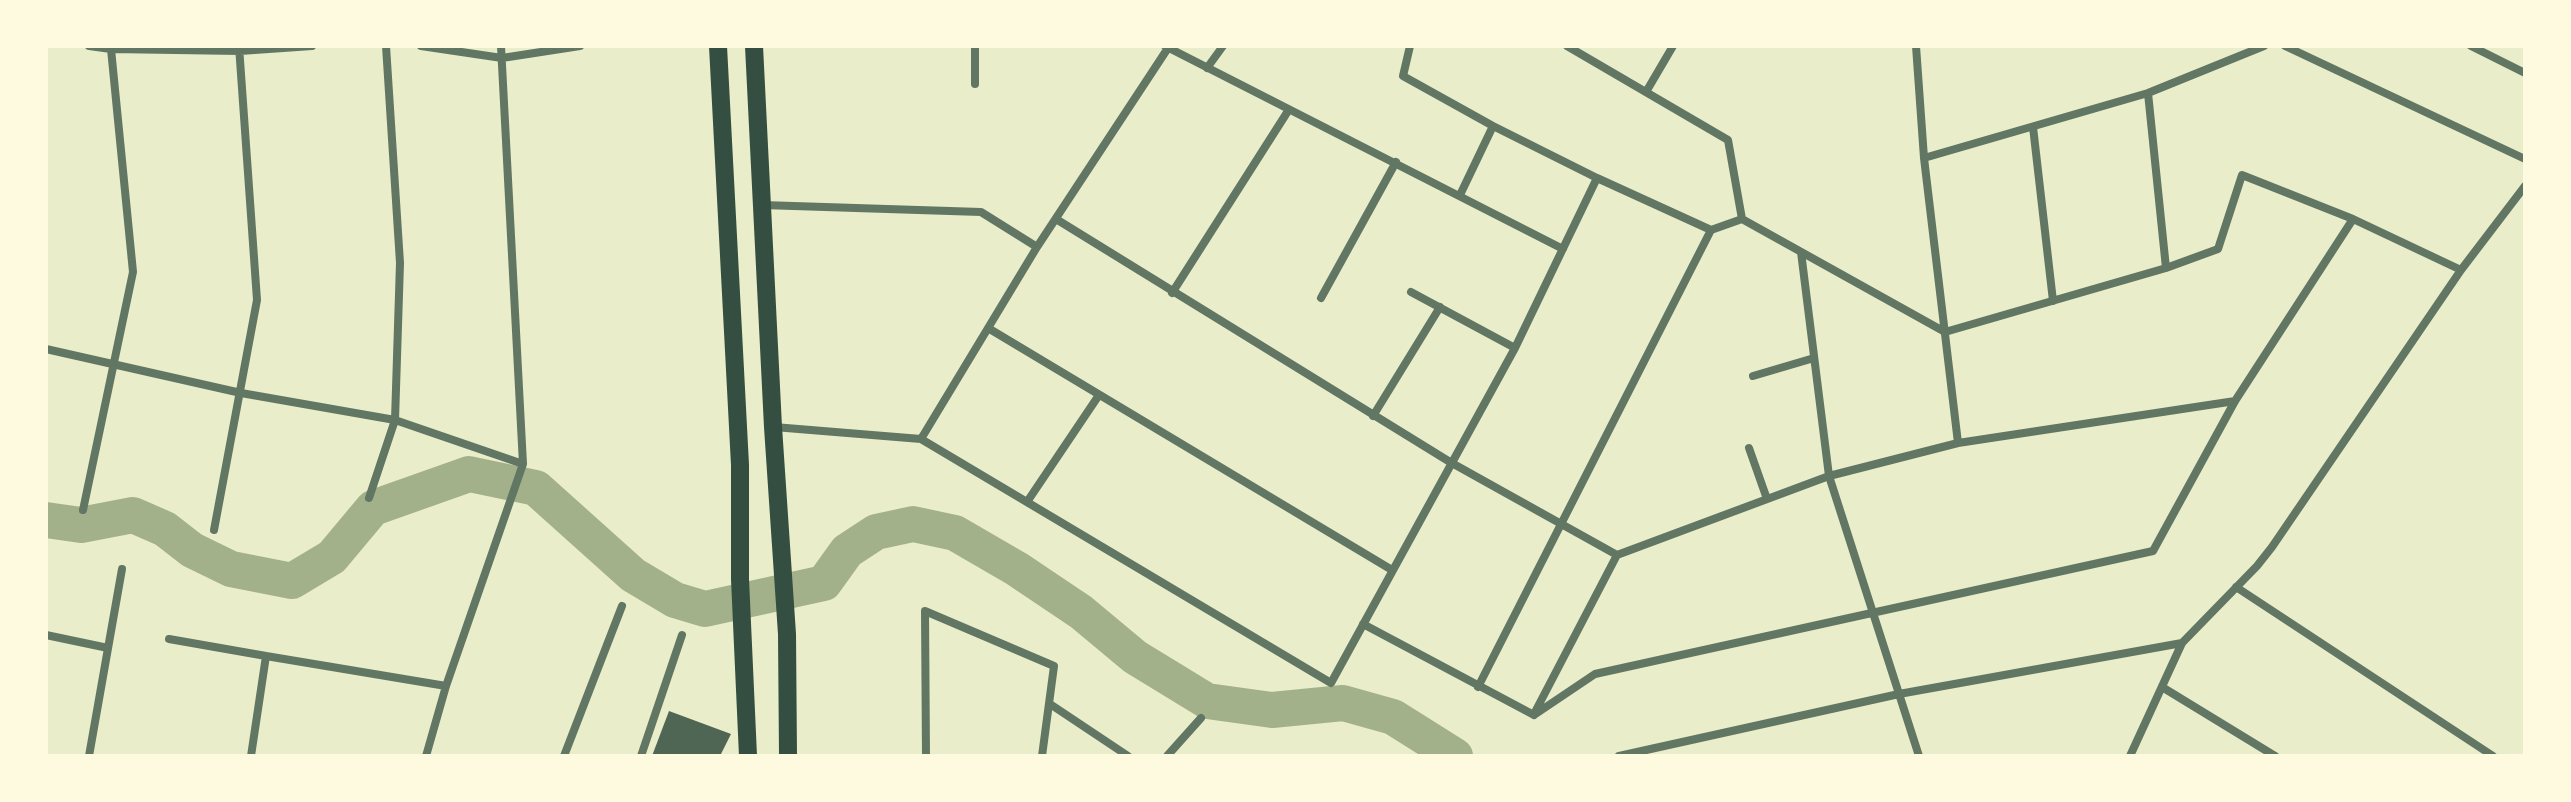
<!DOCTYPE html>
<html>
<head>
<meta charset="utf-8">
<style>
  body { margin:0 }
  #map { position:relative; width:2571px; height:802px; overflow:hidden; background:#e9edc9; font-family:"Source Sans 3",sans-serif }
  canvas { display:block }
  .frame { position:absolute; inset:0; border:48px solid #fefae0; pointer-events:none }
</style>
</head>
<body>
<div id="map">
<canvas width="2571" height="802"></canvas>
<div class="frame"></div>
</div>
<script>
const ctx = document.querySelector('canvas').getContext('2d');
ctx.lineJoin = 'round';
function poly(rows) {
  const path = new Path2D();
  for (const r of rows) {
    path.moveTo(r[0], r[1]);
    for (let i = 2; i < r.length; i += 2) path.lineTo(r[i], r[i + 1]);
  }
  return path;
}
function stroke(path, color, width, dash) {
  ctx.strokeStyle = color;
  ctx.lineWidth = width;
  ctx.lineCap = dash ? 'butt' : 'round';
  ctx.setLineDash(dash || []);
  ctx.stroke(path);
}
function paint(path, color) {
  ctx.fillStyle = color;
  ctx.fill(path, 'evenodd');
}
const river = poly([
  [46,520,81,525,133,515,165,529,192,550,231,569,292,581,332,557,373,508,469,474,536,488,633,575,675,600,705,609,824,583,847,551,876,532,913,524,955,533,1017,569,1081,612,1135,657,1207,701,1272,710,1343,703,1393,717,1455,756]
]);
const building = poly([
  [669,711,731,734,720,756,652,756]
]);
const minor = poly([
  [89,46,111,49,240,51,312,46],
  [421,46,502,58,580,46],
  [1165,46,1563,249],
  [1410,46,1403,76,1493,126,1597,178,1711,230,1742,219],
  [1567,46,1728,140,1742,219,1945,332,2166,268,2218,249,2242,175,2353,219,2461,270],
  [1916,46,1924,158,1958,443],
  [2285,46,2525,159],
  [2471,46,2525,73],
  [1207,68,1223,46],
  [975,84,975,46],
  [1646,92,1673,46],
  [2148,93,2166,268],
  [2033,127,2053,301],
  [1924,158,2148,93,2264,46],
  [1460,195,1493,126],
  [762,205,981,212,1037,247],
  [1056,219,1450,462,1617,555,1829,476,1958,443,2235,401],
  [1801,252,1829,476,1919,756],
  [1411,292,1515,348],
  [1172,293,1288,111],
  [1321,298,1396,162],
  [988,328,1392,570],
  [46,349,241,393,395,420,523,464],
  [1753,376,1814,358],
  [1373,416,1440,307],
  [774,427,921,439,1331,683,1515,348,1597,178],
  [921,439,1037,247,1168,48],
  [1749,448,1767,499],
  [369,498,395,420,400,263,386,46],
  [1027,502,1099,395],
  [83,510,133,272,111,49],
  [214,530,257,300,239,46],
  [2236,587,2493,756],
  [1363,624,1534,715],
  [46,635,108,648],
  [169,639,266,656],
  [1478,687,1711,230],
  [2162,687,2275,756],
  [1050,704,1128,756],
  [1534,714,1617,555],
  [1534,715,1595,674,2153,551,2235,401,2353,219],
  [89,756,122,569],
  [251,756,266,656,446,686],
  [426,756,446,686,523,464,501,46],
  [564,756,622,606],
  [641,756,682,635],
  [926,756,925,611,1054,666,1042,756],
  [1167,756,1201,718],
  [1619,756,1899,694,2182,643],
  [2130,756,2182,643,2257,566,2272,547,2461,270,2525,186]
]);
const primary = poly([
  [718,46,740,465,740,579,748,756],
  [754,46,773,427,787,634,788,756]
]);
stroke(river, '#a3b18a', 36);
paint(building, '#4f6655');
stroke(minor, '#617663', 8);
stroke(primary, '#344e41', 18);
</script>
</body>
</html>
